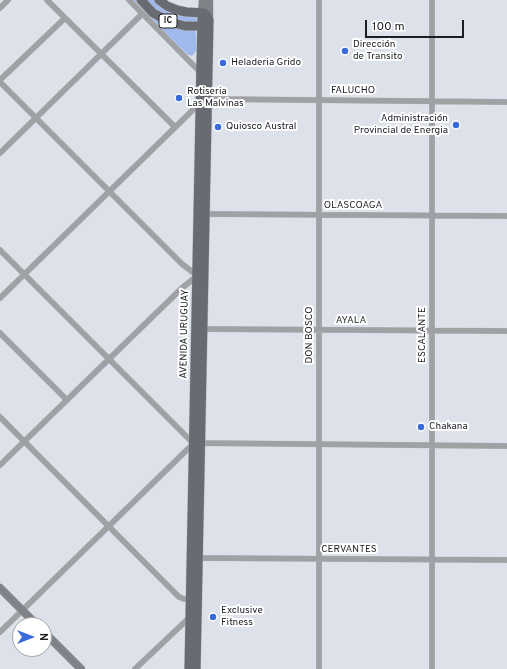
<!DOCTYPE html>
<html>
<head>
<meta charset="utf-8">
<style>
  body { margin:0 }
  #map { position:relative; width:507px; height:669px; overflow:hidden; background:#dce1ea; font-family:Overpass,sans-serif }
  canvas { display:block }
  .north { position:absolute; left:12px; top:617px; width:40px; height:40px; box-sizing:border-box; background:#fff; border:1px solid #a5a5a7; border-radius:50%; rotate:90deg; font-size:11px; font-weight:700; line-height:16px; text-align:center; color:#1d1e22 }
  .north::after { content:''; display:block; margin:auto; width:14px; height:18px; background:#396ada; clip-path:polygon(50% 0,100% 100%,50% 72%,0 100%) }
  .scale { position:absolute; left:365px; top:20px; width:99px; height:18px; box-sizing:border-box; border:2px solid #1d1e22; border-top:0; padding-left:5px; font-size:12px; line-height:14px; white-space:nowrap; color:#1d1e22; -webkit-text-stroke:3px #fff; paint-order:stroke }
</style>
</head>
<body>
<div id="map">
<canvas width="507" height="669"></canvas>
<div class="north">N</div>
<div class="scale">100 m</div>
</div>
<script>
const ctx = document.querySelector('canvas').getContext('2d');
ctx.lineJoin = 'round';
function paint(path, color) {
  ctx.fillStyle = color;
  ctx.fill(path, 'evenodd');
}
function poly(rows) {
  const path = new Path2D();
  for (const r of rows) {
    path.moveTo(r[0], r[1]);
    for (let i = 2; i < r.length; i += 2) path.lineTo(r[i], r[i + 1]);
  }
  return path;
}
function stroke(path, color, width, dash) {
  ctx.strokeStyle = color;
  ctx.lineWidth = width;
  ctx.lineCap = dash ? 'butt' : 'round';
  ctx.setLineDash(dash || []);
  ctx.stroke(path);
}
function label(font, color, halo, rows, align = 'center') {
  ctx.font = font + ' Overpass,sans-serif';
  ctx.lineWidth = 4;
  ctx.setLineDash([]);
  ctx.textBaseline = 'middle';
  ctx.strokeStyle = halo;
  ctx.fillStyle = color;
  for (const [text, x, y, turn = 0] of rows) {
    ctx.save();
    ctx.translate(x, y);
    ctx.rotate((+turn || 0) * Math.PI / 180);
    ctx.textAlign = isNaN(turn) ? turn : align;
    if (halo) ctx.strokeText(text, 0, 0);
    ctx.fillText(text, 0, 0);
    ctx.restore();
  }
}
const green = poly([
  [133,0,137,0,144,9,194,30,196,33,196,50,194,54,192,56,187,54],
  [144,0,154,0,161,6,196,17,197,20,196,22,193,23,173,20,157,11]
]);
const street = poly([
  [47,0,175,127],
  [129,0,201,73],
  [319,0,319,669],
  [432,0,432,669],
  [0,8,8,0],
  [0,80,65,18],
  [0,82,182,264,198,276],
  [0,153,142,14],
  [203,214,507,216],
  [0,250,193,443],
  [0,298,200,103,207,99,507,102],
  [200,329,507,331],
  [0,333,67,400],
  [0,417,179,597,184,599,193,599],
  [0,465,182,288,197,276],
  [196,558,507,560],
  [0,632,194,443,507,446],
  [135,669,190,617]
]);
const secondary = poly([
  [202,13,203,0],
  [209,20,209,0],
  [0,588,37,625],
  [44,632,81,669]
]);
const primary = poly([
  [141,0,153,13,170,22,185,26,202,26,206,24],
  [159,0,167,6,177,10,186,12,204,13,207,16,209,20,196,669],
  [189,669,202,13]
]);
const markers = [
  [345,51,4,"#396ada"],
  [223,63,4,"#396ada"],
  [179,98,4,"#396ada"],
  [456,125,4,"#396ada"],
  [218,127,4,"#396ada"],
  [421,427,4,"#396ada"],
  [213,617,4,"#396ada"]
];
const shields = [
  [168,21,18]
];
const shieldNames = [
  ["IC",168,21]
];
const poiNames = [
  ["Dirección",353,45],
  ["de Transito",353,57],
  ["Heladeria Grido",231,63],
  ["Rotiseria",187,92],
  ["Las Malvinas",187,104],
  ["Administración",448,119,"right"],
  ["Provincial de Energia",448,131,"right"],
  ["Quiosco Austral",226,127],
  ["Chakana",429,427],
  ["Exclusive",221,611],
  ["Fitness",221,623]
];
const streetNames = [
  ["FALUCHO",353,91],
  ["OLASCOAGA",353,206],
  ["AYALA",351,321],
  ["AVENIDA URUGUAY",185,334,-89],
  ["DON BOSCO",310,335,-90],
  ["ESCALANTE",423,335,-90],
  ["CERVANTES",349,550]
];
paint(green, '#9fb9ec');
stroke(street, '#babec6', 6);
stroke(secondary, '#babec6', 9);
stroke(primary, '#babec6', 10);
stroke(street, '#9fa1a5', 5.5);
stroke(secondary, '#7f8287', 8);
stroke(primary, '#686c72', 9);
for (const [x, y, r, color] of markers) {
  const dot = new Path2D();
  dot.arc(x, y, r, 0, 2 * Math.PI);
  ctx.fillStyle = color;
  ctx.fill(dot);
  stroke(dot, '#fff', 1.5);
}
for (const [x, y, w] of shields) {
  const box = new Path2D();
  box.roundRect(x - w / 2, y - 7, w, 14, 3);
  ctx.fillStyle = '#fff';
  ctx.fill(box);
  stroke(box, '#1d1e22', 1);
}
label('bold 9px', '#1d1e22', null, shieldNames);
label('10px', '#1d1e22', '#fff', poiNames, 'left');
label('10px', '#1d1e22', '#fff', streetNames);
</script>
</body>
</html>
